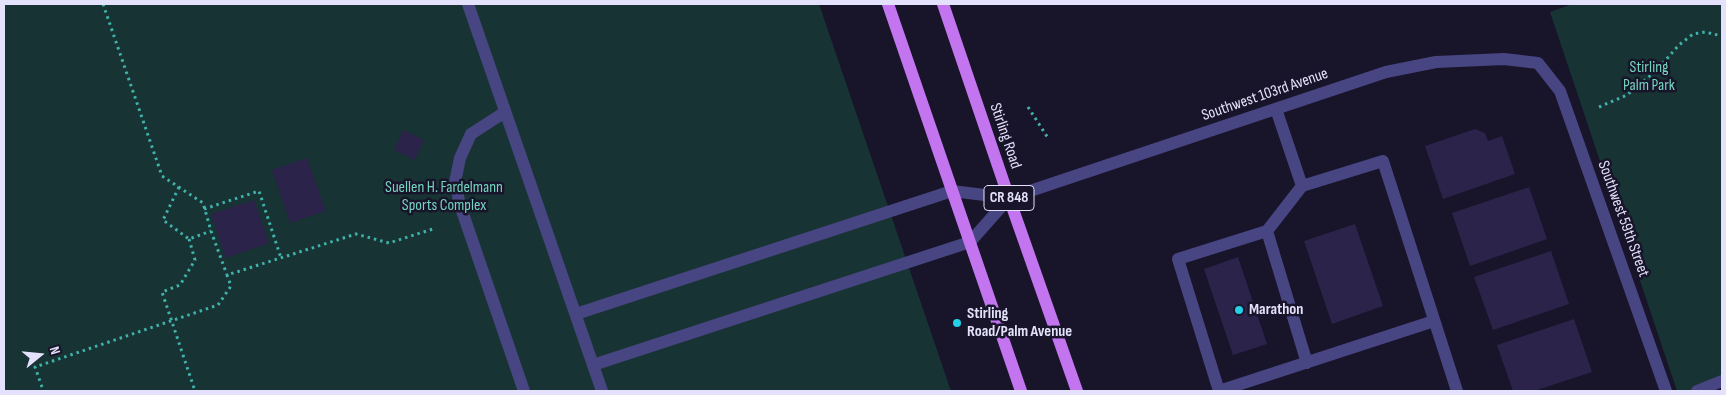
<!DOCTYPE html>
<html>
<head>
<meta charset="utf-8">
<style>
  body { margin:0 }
  #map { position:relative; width:1726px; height:395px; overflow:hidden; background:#18142a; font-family:"Sofia Sans Condensed",sans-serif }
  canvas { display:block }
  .frame { position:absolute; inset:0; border:5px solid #e4e1fc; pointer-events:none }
  .north { position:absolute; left:15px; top:330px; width:50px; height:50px; -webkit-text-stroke:4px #18142a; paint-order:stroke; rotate:73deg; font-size:14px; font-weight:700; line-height:20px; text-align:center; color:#e4e1fc }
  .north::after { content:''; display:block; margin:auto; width:18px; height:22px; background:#e4e1fc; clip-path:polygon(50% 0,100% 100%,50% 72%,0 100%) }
</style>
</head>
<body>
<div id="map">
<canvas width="1726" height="395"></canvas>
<div class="frame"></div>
<div class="north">N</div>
</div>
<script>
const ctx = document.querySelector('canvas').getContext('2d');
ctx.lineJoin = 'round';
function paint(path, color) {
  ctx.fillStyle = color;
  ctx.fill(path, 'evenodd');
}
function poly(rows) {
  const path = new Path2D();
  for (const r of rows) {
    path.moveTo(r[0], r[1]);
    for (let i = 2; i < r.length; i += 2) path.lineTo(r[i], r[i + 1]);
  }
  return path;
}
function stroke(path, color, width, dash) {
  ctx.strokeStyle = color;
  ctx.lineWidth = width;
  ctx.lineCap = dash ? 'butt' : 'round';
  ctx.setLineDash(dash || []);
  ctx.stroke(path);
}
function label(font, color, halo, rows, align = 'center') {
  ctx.font = font + ' "Sofia Sans Condensed",sans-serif';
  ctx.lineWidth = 5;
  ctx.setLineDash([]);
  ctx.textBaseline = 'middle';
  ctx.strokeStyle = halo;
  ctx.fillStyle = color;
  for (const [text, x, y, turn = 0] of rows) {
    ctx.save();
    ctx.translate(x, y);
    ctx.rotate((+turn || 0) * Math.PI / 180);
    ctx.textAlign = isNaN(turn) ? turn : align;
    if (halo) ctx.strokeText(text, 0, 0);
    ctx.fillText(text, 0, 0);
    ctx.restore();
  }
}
const green = poly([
  [4,4,819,4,951,391,4,391],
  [1572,4,1722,4,1722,381,1697,391,1677,391,1550,12]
]);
const building = poly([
  [1475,129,1485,133,1488,141,1502,136,1515,174,1443,199,1425,146],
  [403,130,424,140,415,160,394,150],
  [307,158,326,211,290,223,272,170],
  [1529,187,1547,239,1470,266,1452,213],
  [254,200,269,243,226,258,211,214],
  [1355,224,1383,306,1332,324,1304,241],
  [1551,251,1569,304,1493,330,1474,277],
  [1238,257,1267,344,1233,355,1204,269],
  [1574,319,1592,372,1534,391,1513,391,1497,345]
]);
const path = poly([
  [103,4,162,176,203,203,211,231,227,275],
  [1028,107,1048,138],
  [1599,107,1627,95,1656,71,1679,45,1693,34,1705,32,1722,36],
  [179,187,163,220,189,239,211,231],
  [204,209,259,191,281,258],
  [189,239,195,260,180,285,162,292,195,391],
  [42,387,35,367,218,305,231,286,227,275,356,234,389,243,436,228]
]);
const lane = poly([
  [468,4,602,391],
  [1276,109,1302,186],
  [505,112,471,134,460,158,455,182,460,205,524,391],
  [1267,231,1307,363],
  [576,314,952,191,1009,198],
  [593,365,970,242,1009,198],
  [1219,391,1178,259,1267,231,1302,186,1383,161,1457,391],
  [1219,391,1434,321]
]);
const street = poly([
  [1009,198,1386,72,1436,62,1504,59,1538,63,1560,91,1666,391],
  [1697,391,1722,381]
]);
const primary = poly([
  [888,4,1021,391],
  [943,4,1009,198,1077,391]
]);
const markers = [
  [1239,310,5,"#23d0e6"],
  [957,323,5,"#23d0e6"]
];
const shields = [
  [1009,198,50]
];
const shieldNames = [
  ["CR 848",1009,198]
];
const parkNames = [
  ["Stirling",1649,68],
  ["Palm Park",1649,86],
  ["Suellen H. Fardelmann",444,188],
  ["Sports Complex",444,206]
];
const streetNames = [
  ["Southwest 103rd Avenue",1265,95,-19],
  ["Stirling Road",1005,136,71],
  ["Southwest 59th Street",1623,219,70]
];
const poiNames = [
  ["Marathon",1249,310],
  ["Stirling",967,314],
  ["Road/Palm Avenue",967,332]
];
paint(green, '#183333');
paint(building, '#2b2349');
stroke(path, '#40b1ab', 3, [2.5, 4]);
stroke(lane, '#484583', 12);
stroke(street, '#484583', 12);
stroke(primary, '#c374ef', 12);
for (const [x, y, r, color] of markers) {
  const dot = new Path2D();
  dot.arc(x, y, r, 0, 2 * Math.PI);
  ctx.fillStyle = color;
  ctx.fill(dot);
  stroke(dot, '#18142a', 2);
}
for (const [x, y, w] of shields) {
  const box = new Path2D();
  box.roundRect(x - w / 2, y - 12.5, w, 25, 4);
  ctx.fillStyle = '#18142a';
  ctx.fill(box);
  stroke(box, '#e4e1fc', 1);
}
label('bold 15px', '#e4e1fc', null, shieldNames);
label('16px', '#73d5be', '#18142a', parkNames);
label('16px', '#e4e1fc', '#18142a', streetNames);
label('bold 16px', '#e4e1fc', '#18142a', poiNames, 'left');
</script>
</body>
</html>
